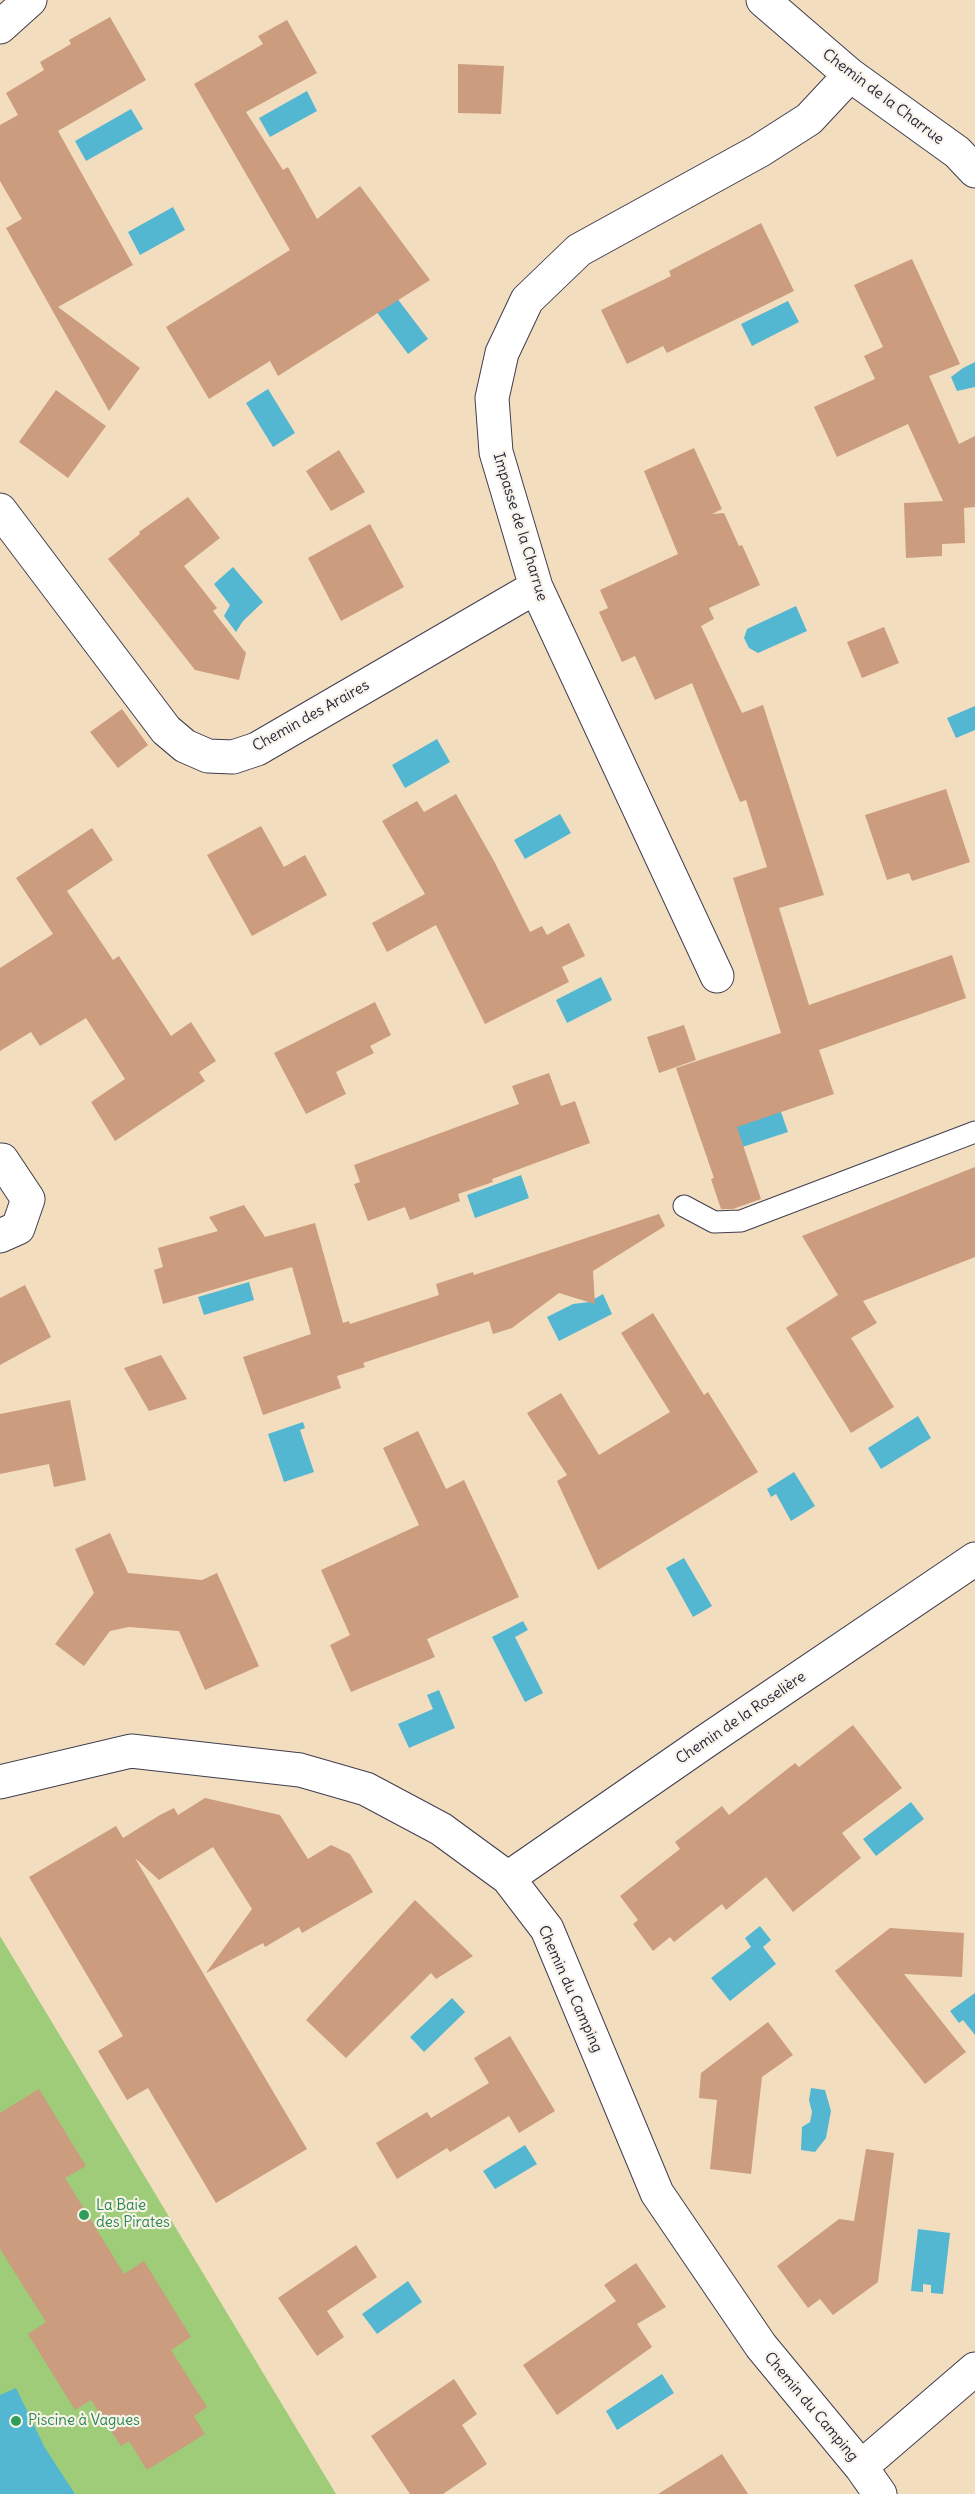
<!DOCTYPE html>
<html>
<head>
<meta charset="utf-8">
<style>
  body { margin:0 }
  canvas { display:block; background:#f3ddbf }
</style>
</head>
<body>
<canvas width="975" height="2494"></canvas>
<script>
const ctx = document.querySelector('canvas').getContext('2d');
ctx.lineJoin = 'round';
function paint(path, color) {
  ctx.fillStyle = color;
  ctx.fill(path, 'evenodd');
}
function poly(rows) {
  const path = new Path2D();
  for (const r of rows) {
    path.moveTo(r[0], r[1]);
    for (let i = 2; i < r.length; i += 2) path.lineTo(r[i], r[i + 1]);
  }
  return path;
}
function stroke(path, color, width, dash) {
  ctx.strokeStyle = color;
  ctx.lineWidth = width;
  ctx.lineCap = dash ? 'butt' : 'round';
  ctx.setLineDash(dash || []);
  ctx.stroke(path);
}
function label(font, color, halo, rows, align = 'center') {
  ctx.font = font + ' Delius,sans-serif';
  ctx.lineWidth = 4.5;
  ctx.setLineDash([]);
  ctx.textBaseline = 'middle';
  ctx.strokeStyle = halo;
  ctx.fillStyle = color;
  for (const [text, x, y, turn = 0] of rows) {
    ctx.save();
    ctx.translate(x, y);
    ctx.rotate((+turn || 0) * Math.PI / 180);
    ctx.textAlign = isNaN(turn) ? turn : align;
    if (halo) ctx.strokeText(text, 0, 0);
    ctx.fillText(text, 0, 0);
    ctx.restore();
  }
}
const green = poly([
  [0,1936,336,2494,0,2494]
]);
const water = poly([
  [307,91,317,111,270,137,259,118],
  [131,109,143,129,86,161,75,141],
  [173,207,185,230,140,255,128,232],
  [390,289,428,339,408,354,370,303],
  [788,301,799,322,752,346,741,324],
  [975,362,975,387,957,391,951,377,963,368],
  [268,389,295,433,273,447,246,403],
  [233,567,263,602,243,621,236,632,224,616,230,605,214,584],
  [796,606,807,631,758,653,749,648,744,638,747,629],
  [975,706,975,730,956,738,947,718],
  [437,739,450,762,405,788,392,765],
  [560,814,571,833,525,859,514,840],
  [601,977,612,1000,567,1023,556,1000],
  [780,1109,788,1132,730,1151,723,1129],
  [521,1175,529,1198,475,1218,467,1195],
  [249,1282,254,1300,204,1315,198,1297],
  [603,1294,612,1314,559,1341,547,1317,573,1304,589,1302],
  [918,1416,931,1438,881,1469,868,1448],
  [303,1422,305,1428,300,1430,314,1472,284,1482,268,1434],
  [794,1472,815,1506,791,1521,776,1494,771,1497,767,1489],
  [684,1558,712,1606,693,1617,666,1568],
  [523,1621,528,1630,515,1637,543,1693,525,1702,492,1637],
  [439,1690,455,1728,409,1748,398,1724,433,1709,427,1695],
  [911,1802,924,1819,876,1856,863,1839],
  [760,1926,771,1940,763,1947,776,1964,730,2001,711,1978,751,1947,745,1938],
  [975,1993,975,2035,963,2020,959,2023,950,2011],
  [452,1998,465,2012,424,2052,410,2037],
  [811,2088,825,2090,831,2111,826,2138,815,2152,801,2150,802,2127,810,2122,812,2112,809,2100],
  [525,2145,537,2164,495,2189,483,2171],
  [918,2229,950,2233,943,2294,931,2293,931,2285,923,2284,923,2292,911,2291],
  [408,2281,422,2302,377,2334,362,2314],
  [662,2374,674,2393,617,2430,606,2411],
  [16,2388,45,2448,75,2494,0,2494,0,2395]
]);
const building = poly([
  [110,17,146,80,58,131,133,265,58,307,140,368,109,411,6,228,22,219,0,181,0,125,18,115,6,93,44,70,40,62,71,44,69,40],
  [287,20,317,73,246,112,283,170,288,167,317,219,360,186,430,280,278,376,270,361,209,399,166,327,290,250,194,84,263,44,258,36],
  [458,64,504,66,501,114,458,113],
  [761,223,794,291,667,353,663,346,627,364,601,310,671,276,669,271],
  [912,259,960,364,929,376,959,444,975,436,975,507,964,508,965,543,942,544,942,556,906,558,904,503,943,501,908,424,837,457,814,407,875,379,864,356,883,347,854,285],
  [56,390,106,426,68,478,19,442],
  [694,448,722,509,712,514,724,513,739,546,742,545,760,585,709,608,714,619,701,626,742,713,763,705,824,895,779,908,809,1005,952,955,966,998,819,1050,834,1094,737,1127,761,1199,733,1209,721,1209,711,1179,714,1178,676,1068,781,1033,733,878,767,867,746,800,740,802,692,683,655,700,635,656,622,662,599,612,608,608,600,590,678,554,644,471],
  [339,450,365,492,331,511,306,471],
  [188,497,220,538,184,566,217,608,213,611,246,653,239,680,195,670,108,559,140,534,139,532],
  [370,524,404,587,341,621,308,558],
  [884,627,899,663,862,678,847,642],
  [122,709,148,745,118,768,90,732],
  [946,789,970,862,912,881,909,873,887,880,865,815],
  [456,794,494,861,530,932,542,926,547,935,569,923,585,956,562,967,569,982,485,1024,436,925,387,952,372,923,425,894,382,821,417,801,424,812],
  [261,826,284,867,305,855,327,895,252,936,207,855],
  [92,828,113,860,67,891,113,960,119,956,171,1036,191,1022,216,1061,199,1072,205,1081,115,1141,91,1102,125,1079,86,1018,40,1046,31,1032,0,1051,0,968,53,934,16,878],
  [375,1002,391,1035,370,1046,374,1053,336,1072,346,1094,306,1114,274,1053],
  [684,1025,696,1060,659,1073,647,1037],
  [549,1073,561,1106,575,1101,590,1143,492,1179,493,1182,458,1194,460,1201,410,1220,405,1207,368,1221,354,1184,360,1182,354,1165,519,1104,512,1086],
  [975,1167,975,1257,863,1301,877,1323,851,1338,894,1407,851,1433,786,1328,838,1295,802,1236],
  [244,1205,265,1237,315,1223,343,1323,349,1321,350,1324,439,1295,436,1284,473,1272,474,1275,659,1214,665,1226,593,1271,595,1304,559,1293,512,1328,493,1334,489,1321,363,1363,365,1367,337,1376,341,1388,263,1415,243,1357,311,1334,292,1267,163,1304,154,1270,163,1267,158,1248,218,1231,209,1217],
  [25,1285,51,1337,0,1365,0,1298],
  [653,1313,704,1395,708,1392,758,1472,598,1570,557,1481,567,1475,527,1413,561,1393,599,1455,670,1412,621,1333],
  [161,1355,187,1399,149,1411,124,1368],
  [70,1400,86,1480,54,1487,49,1464,0,1474,0,1414],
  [418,1431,446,1489,464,1480,519,1597,427,1639,435,1657,351,1692,330,1645,350,1635,321,1570,419,1525,383,1448],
  [110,1533,128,1573,202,1580,217,1573,259,1666,205,1690,179,1631,129,1627,110,1631,84,1666,55,1644,94,1593,75,1549],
  [853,1725,902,1788,842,1833,861,1858,793,1912,766,1877,726,1910,722,1904,674,1942,670,1937,653,1951,633,1924,638,1920,620,1896,680,1849,675,1842,722,1806,729,1815,795,1763,799,1767],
  [205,1798,280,1815,308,1859,331,1845,350,1854,373,1892,302,1933,299,1927,265,1947,263,1943,206,1973,252,1909,213,1847,159,1880,135,1858,307,2149,216,2203,148,2088,127,2100,98,2051,123,2036,29,1877,116,1826,123,1838,160,1815,174,1808,178,1815],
  [415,1900,473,1956,436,1979,431,1973,346,2058,306,2020],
  [890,1928,964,1933,962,1977,904,1974,966,2052,925,2084,835,1971],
  [768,2022,793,2055,762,2077,751,2174,710,2169,717,2100,699,2098,701,2073],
  [510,2036,555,2111,519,2133,509,2116,450,2152,447,2148,397,2179,376,2143,427,2112,431,2118,489,2083,474,2058],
  [39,2089,86,2166,65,2178,124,2274,144,2261,191,2337,171,2350,207,2407,194,2416,205,2434,147,2470,129,2441,121,2446,91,2400,75,2410,28,2334,46,2322,0,2249,0,2113],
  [866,2149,894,2153,878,2282,833,2315,820,2299,808,2308,777,2266,839,2219,854,2221],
  [356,2245,377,2277,327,2311,344,2337,317,2356,278,2298],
  [636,2263,666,2307,637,2324,652,2347,557,2415,523,2365,616,2301,604,2285],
  [454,2379,477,2414,462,2425,487,2464,443,2494,410,2494,371,2436],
  [722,2454,748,2494,658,2494]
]);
const lane = poly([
  [684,1206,714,1222,741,1221,975,1132]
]);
const street = poly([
  [763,0,850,75,957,152,975,171],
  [0,27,30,0],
  [0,510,166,730,185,746,208,756,233,757,257,749,536,587],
  [717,976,536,587,496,452,492,398,502,353,527,300,579,250,759,151,809,119,850,75],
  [0,1160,2,1160,28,1199,18,1228,0,1236],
  [0,1782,131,1751,300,1770,366,1789,441,1829,508,1878,547,1929,657,2193,761,2346,861,2467,880,2494],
  [508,1878,709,1739,975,1559],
  [861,2467,975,2369]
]);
const markers = [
  [84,2215,6,"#2e9e5b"],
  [16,2421,6,"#2e9e5b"]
];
const streetNames = [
  ["Chemin de la Charrue",883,97,37],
  ["Impasse de la Charrue",520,527,73],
  ["Chemin des Araires",311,716,-29],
  ["Chemin de la Roselière",741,1718,-34],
  ["Chemin du Camping",570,1989,66],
  ["Chemin du Camping",811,2407,50]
];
const leisureNames = [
  ["La Baie",96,2206],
  ["des Pirates",96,2223],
  ["Piscine à Vagues",28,2421]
];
paint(green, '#9ecc79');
paint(water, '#53b7d1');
paint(building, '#cb9c7e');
stroke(lane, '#413e4f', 23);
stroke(street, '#413e4f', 35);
stroke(lane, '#fff', 21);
stroke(street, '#fff', 33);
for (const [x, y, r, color] of markers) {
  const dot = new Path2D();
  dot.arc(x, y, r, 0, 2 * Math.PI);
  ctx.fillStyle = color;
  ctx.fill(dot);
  stroke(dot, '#f7f3e8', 2);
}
label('15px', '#22223b', '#f7f3e8', streetNames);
label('15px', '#27864d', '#f7f3e8', leisureNames, 'left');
</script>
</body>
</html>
